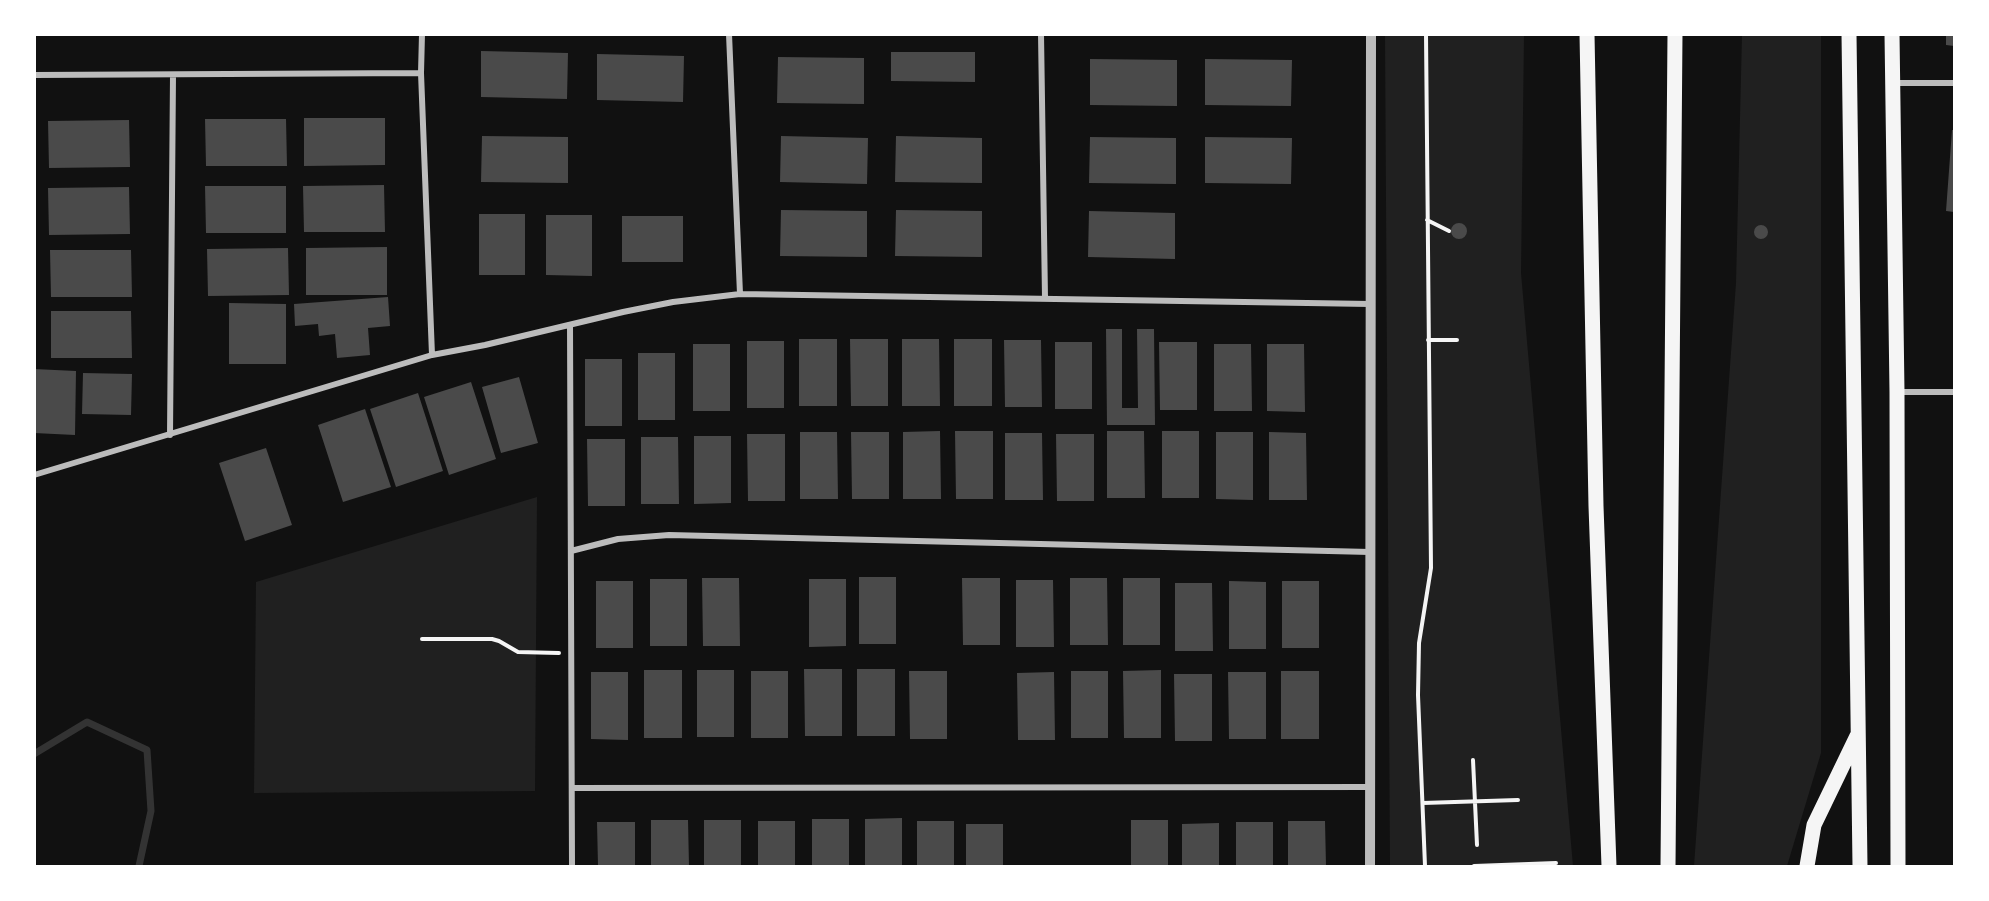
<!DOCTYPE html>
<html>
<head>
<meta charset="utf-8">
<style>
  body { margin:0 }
  #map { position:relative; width:1989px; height:901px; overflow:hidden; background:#111; font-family:"Source Sans 3",sans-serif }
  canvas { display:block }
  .frame { position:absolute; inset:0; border:36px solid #fff; pointer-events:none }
</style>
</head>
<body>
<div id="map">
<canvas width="1989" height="901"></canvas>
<div class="frame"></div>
</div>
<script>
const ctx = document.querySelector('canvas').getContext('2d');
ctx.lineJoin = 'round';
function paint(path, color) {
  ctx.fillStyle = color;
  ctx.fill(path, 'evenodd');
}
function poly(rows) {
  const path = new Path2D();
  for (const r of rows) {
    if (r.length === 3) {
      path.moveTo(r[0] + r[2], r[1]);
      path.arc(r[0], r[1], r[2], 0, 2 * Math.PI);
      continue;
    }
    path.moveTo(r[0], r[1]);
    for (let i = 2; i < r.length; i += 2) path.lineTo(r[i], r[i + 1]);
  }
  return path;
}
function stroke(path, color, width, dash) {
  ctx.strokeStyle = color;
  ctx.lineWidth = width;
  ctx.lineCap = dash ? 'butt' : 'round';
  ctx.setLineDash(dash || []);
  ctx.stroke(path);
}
const green = poly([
  [1385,35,1524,35,1521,273,1573,866,1390,866],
  [1742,35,1821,35,1821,753,1787,866,1694,866,1736,283],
  [537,497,535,791,254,793,256,582]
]);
const stream = poly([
  [34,754,87,722,147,750,151,811,139,866]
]);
const building = poly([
  [1946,34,1954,34,1954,46,1946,45],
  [481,51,568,53,567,99,481,97],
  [891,52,975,52,975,82,891,81],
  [597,54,684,56,683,102,597,100],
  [778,57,864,58,864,104,777,103],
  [1090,59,1177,60,1177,106,1090,105],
  [1205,59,1292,60,1291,106,1205,105],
  [304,118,385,118,385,165,304,166],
  [205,119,286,119,287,166,206,166],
  [129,120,130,167,49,168,48,121],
  [1952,130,1954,130,1954,212,1946,211],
  [482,136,568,137,568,183,481,182],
  [781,136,868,138,867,184,780,182],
  [896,136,982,138,982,183,895,182],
  [1090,137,1176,138,1176,184,1089,183],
  [1205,137,1292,138,1291,184,1205,183],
  [384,185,385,232,304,232,303,186],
  [205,186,286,186,286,233,206,233],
  [129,187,130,234,49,235,48,188],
  [781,210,867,211,867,257,780,256],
  [896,210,982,211,982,257,895,256],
  [1089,211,1175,213,1175,259,1088,257],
  [479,214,525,214,525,275,479,275],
  [546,215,592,215,592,276,546,275],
  [622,216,683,216,683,262,622,262],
  [1459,231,8],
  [1761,232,7],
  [387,247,387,295,306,295,306,248],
  [288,248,289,295,208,296,207,249],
  [50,250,131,250,132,297,51,297],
  [388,297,390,326,368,328,370,355,337,358,335,334,319,336,318,324,295,326,294,304],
  [229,303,286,304,286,364,229,364],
  [51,311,131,311,132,358,51,358],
  [1106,329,1122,329,1122,408,1138,408,1137,329,1154,329,1155,425,1107,425],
  [799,339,837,339,837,406,799,406],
  [850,339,888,339,888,406,851,406],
  [902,339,939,339,940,406,902,406],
  [954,339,992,339,992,406,954,406],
  [1004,340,1041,340,1042,407,1005,407],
  [747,341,784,341,784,408,747,408],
  [1055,342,1092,342,1092,409,1055,409],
  [1159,342,1197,342,1197,410,1160,410],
  [693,344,730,344,730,411,693,411],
  [1214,344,1251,344,1252,411,1214,411],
  [1267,344,1304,344,1305,412,1267,411],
  [638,353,675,353,675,420,638,420],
  [585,359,622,359,622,426,585,426],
  [34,369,76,371,75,435,34,433],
  [83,373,132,374,131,415,82,414],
  [519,377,538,443,501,453,482,387],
  [471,382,496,459,449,475,424,397],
  [418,393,443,471,396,487,370,409],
  [365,409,391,487,343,502,318,425],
  [940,431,941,499,903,499,903,432],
  [955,431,993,431,993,499,956,499],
  [1107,431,1144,431,1145,498,1107,498],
  [1162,431,1199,431,1199,498,1162,498],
  [800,432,837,432,838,499,800,499],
  [851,432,889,432,889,499,852,499],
  [1216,432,1253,432,1253,500,1216,499],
  [1269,432,1306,433,1307,500,1269,500],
  [1005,433,1042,433,1043,500,1005,500],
  [747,434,785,434,785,501,748,501],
  [1056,434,1094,434,1094,501,1057,501],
  [694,436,731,436,731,503,694,504],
  [641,437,678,437,679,504,641,504],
  [587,439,625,439,625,506,588,506],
  [266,448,292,525,245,541,219,463],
  [859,577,896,577,896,644,859,644],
  [702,578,739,578,740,646,703,646],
  [962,578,1000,578,1000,645,963,645],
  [1070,578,1107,578,1108,645,1070,645],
  [1123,578,1160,578,1160,645,1123,645],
  [650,579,687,579,687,646,650,646],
  [809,579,846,579,846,646,809,647],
  [1016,580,1053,580,1054,647,1016,647],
  [596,581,633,581,633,648,596,648],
  [1229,581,1266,582,1266,649,1229,649],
  [1282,581,1319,581,1319,648,1282,648],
  [1175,583,1212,583,1213,651,1175,651],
  [804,669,842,669,842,736,805,736],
  [857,669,895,669,895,736,857,736],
  [644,670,682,670,682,738,644,738],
  [697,670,734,670,734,737,697,737],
  [1161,670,1161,738,1124,738,1123,671],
  [751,671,788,671,788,738,751,738],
  [909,671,947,671,947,739,910,739],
  [1071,671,1108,671,1108,738,1071,738],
  [1281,671,1319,671,1319,739,1281,739],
  [591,672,628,672,628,740,591,739],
  [1054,672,1055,740,1018,740,1017,673],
  [1228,672,1266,672,1266,739,1229,739],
  [1174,674,1212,674,1212,741,1175,741],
  [902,818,902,866,865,866,865,819],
  [812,819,849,819,849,866,812,866],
  [651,820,688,820,689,866,651,866],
  [704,820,741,820,741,866,704,866],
  [1131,820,1168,820,1168,866,1131,866],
  [758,821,795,821,795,866,758,866],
  [917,821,954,821,954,866,917,866],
  [1288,821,1325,821,1326,866,1288,866],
  [597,822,635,822,635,866,598,866],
  [1236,822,1273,822,1273,866,1236,866],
  [1219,823,1219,866,1182,866,1182,824],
  [966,824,1003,824,1003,866,966,866]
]);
const path = poly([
  [1427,220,1449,231],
  [1428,340,1457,340],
  [422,639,492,639,499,641,518,652,559,653],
  [1473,760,1477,845],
  [1423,803,1518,800],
  [1425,866,1418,695,1419,643,1431,568,1426,34],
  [1474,866,1556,863]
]);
const minor = poly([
  [422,34,421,73,432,355],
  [729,34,740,294],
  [1041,34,1045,298],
  [34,75,421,73],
  [1892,83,1954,83],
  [570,325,572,866],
  [1898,392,1954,392],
  [170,435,173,75],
  [34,475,432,355,485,345,623,312,673,302,740,294,1370,304],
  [571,551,618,539,669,535,1370,552],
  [572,788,1370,787]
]);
const tertiary = poly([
  [1370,866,1371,34]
]);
const primary = poly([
  [1587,34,1596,506,1609,866],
  [1849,34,1860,866],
  [1892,34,1897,392,1898,866],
  [1668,866,1675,34],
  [1807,866,1814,825,1857,736]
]);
paint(green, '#202020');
stroke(stream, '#333', 7);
paint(building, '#4a4a4a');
stroke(path, '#f5f5f5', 4);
stroke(minor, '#bcbcbc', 6);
stroke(tertiary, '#bcbcbc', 10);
stroke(primary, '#f5f5f5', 15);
</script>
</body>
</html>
